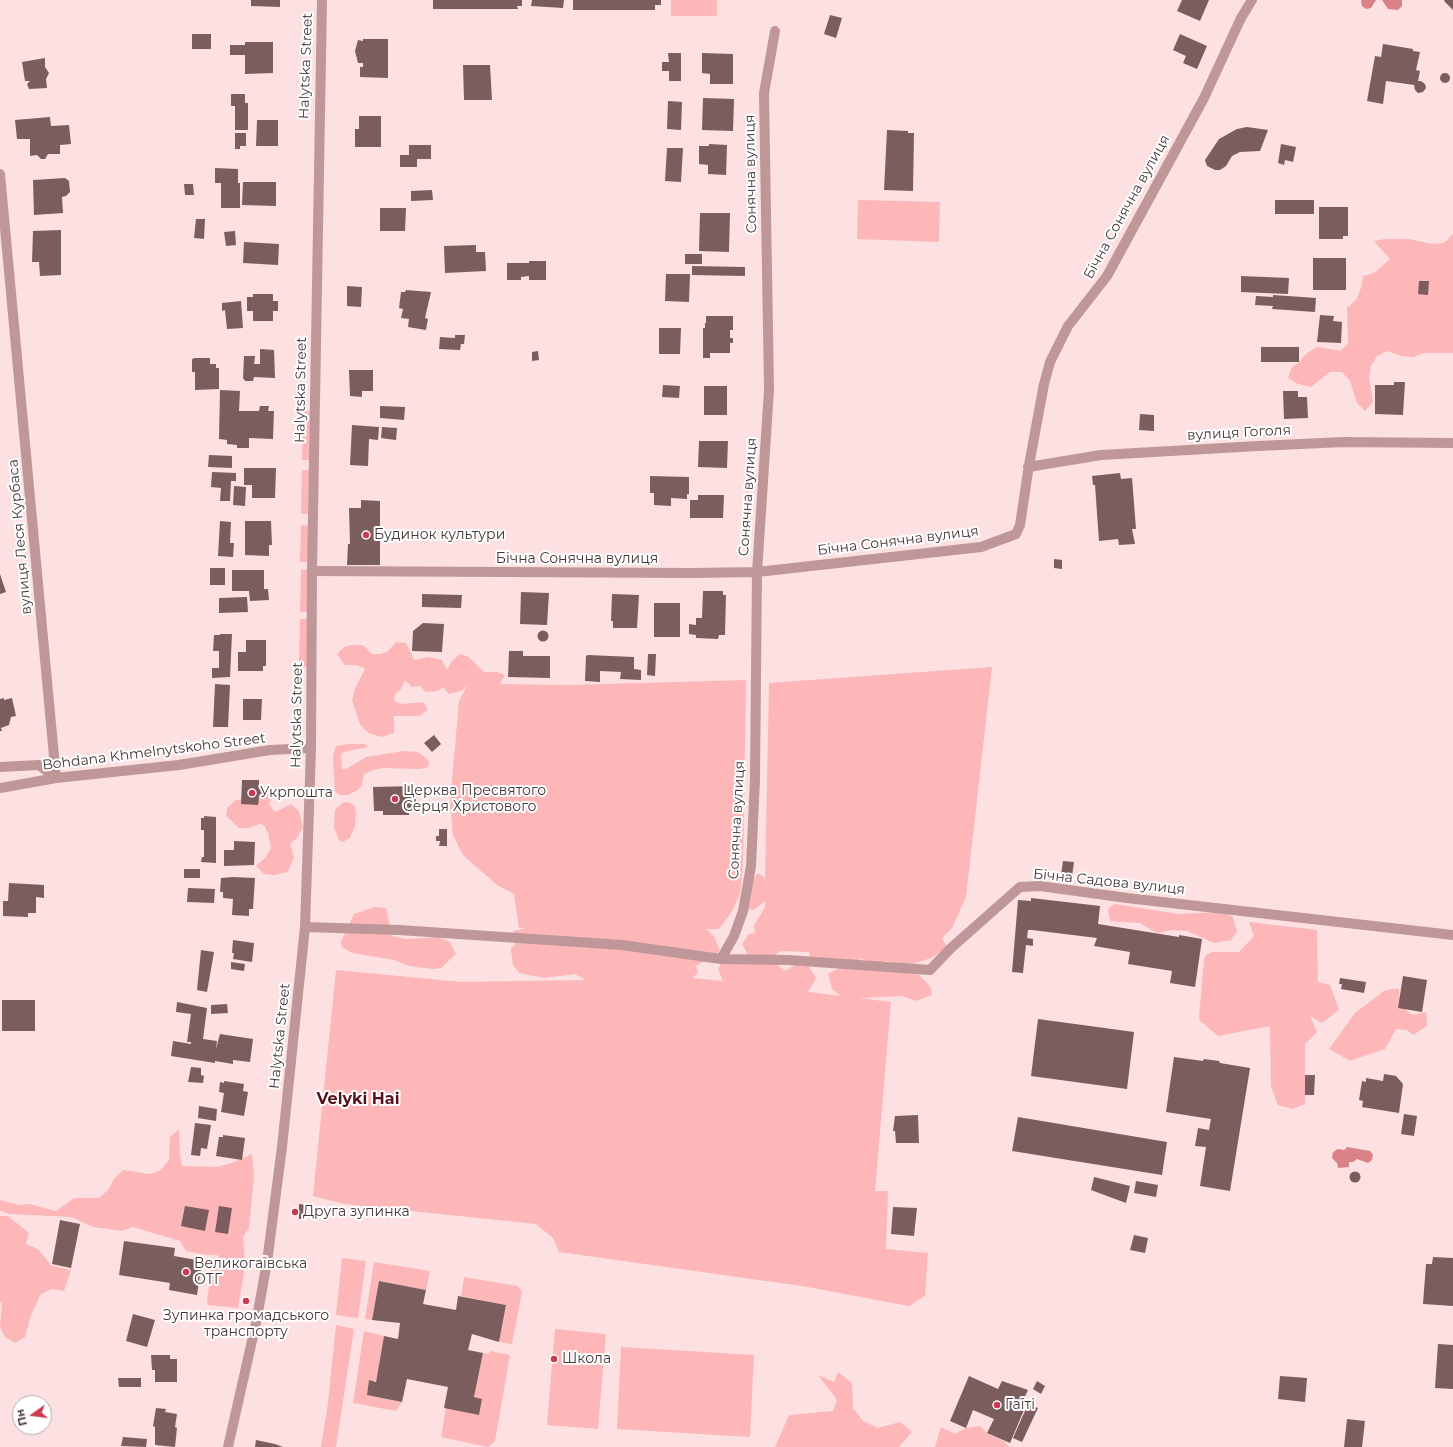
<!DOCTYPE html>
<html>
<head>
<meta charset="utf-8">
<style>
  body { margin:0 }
  #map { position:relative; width:1453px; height:1447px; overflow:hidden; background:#fde0e1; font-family:Montserrat,sans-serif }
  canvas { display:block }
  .north { position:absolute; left:12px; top:1395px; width:40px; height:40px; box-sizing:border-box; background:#fff; border:1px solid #b5afaf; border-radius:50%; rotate:256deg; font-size:11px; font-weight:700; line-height:16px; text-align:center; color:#453737 }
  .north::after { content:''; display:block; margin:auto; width:14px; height:18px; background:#cb3a50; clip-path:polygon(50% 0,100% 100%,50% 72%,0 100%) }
</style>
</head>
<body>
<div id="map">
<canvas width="1453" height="1447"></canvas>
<div class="north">Пн</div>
</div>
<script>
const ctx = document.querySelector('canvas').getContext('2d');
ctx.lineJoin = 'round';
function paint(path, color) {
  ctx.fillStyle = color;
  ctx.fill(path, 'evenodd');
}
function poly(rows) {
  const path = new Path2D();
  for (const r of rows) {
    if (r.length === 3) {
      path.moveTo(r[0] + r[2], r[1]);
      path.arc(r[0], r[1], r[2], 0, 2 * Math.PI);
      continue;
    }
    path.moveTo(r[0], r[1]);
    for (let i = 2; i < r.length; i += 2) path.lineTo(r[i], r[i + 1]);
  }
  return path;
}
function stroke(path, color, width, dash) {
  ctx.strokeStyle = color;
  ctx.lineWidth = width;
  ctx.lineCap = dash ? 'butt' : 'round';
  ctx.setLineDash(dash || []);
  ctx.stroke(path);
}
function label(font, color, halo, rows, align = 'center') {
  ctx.font = font + ' Montserrat,sans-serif';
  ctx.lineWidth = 4;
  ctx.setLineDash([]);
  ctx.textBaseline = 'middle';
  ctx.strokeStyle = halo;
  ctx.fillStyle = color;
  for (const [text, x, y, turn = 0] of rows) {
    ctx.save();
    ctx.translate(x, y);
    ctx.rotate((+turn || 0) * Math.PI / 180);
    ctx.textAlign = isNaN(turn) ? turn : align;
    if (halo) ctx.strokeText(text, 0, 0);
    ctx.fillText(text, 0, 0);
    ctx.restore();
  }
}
const green = poly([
  [671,0,717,0,717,16,671,16],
  [858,200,940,202,939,242,857,239],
  [1453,234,1453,353,1424,353,1413,357,1401,356,1387,351,1377,356,1371,366,1369,378,1373,402,1365,411,1357,403,1350,381,1342,372,1330,372,1311,387,1298,384,1288,378,1292,367,1299,362,1307,353,1317,347,1341,351,1348,343,1347,308,1356,300,1361,288,1363,276,1374,273,1390,259,1374,241,1385,239,1409,239,1432,244,1444,243],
  [303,411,310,411,309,460,302,460],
  [302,470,309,470,308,514,301,514],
  [301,525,309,526,308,562,300,562],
  [301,570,308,570,307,612,300,612],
  [300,619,307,619,307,667,299,667],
  [396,642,406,643,414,660,429,657,442,660,447,670,452,661,460,654,469,657,484,672,497,672,505,675,500,684,569,685,746,680,743,865,740,894,731,913,719,929,706,929,714,936,720,951,696,966,698,973,692,978,723,981,718,969,722,962,775,962,784,971,803,961,807,963,816,978,808,992,841,996,832,989,828,974,843,966,866,968,870,971,892,970,919,975,930,986,932,995,917,1001,902,996,859,998,891,1002,875,1191,888,1191,886,1249,928,1253,925,1296,909,1306,802,1286,559,1252,553,1238,536,1224,344,1204,313,1196,336,970,461,982,586,980,575,974,545,978,519,973,513,965,511,950,511,948,515,945,513,931,526,928,519,928,514,894,497,885,463,855,453,835,450,803,459,701,468,684,461,691,449,694,443,687,438,691,426,692,420,686,412,687,405,680,401,689,395,694,394,701,402,704,423,702,428,710,419,716,394,716,394,733,388,735,381,737,367,732,360,724,352,701,355,688,365,669,357,665,345,665,337,654,344,647,353,645,363,645,372,654,381,654,388,651],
  [992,667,966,897,952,928,942,938,947,948,931,958,906,966,886,961,876,966,862,959,826,967,810,957,809,952,780,951,772,958,749,957,742,944,749,934,755,933,754,926,765,907,765,901,754,910,748,909,745,889,758,873,764,877,765,881,769,683],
  [348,744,365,744,368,747,344,752,341,755,342,769,346,769,366,757,404,751,417,752,425,757,430,763,426,768,419,769,383,768,373,770,364,774,362,785,358,790,348,795,339,795,335,791,333,756,336,746],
  [269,788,275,793,269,804,275,812,291,804,299,811,303,827,297,838,290,844,294,857,288,872,274,875,264,874,256,866,266,857,271,848,268,833,264,825,259,824,249,828,239,828,226,816,227,808,236,800,256,798],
  [348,802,354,805,356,813,355,826,350,838,343,842,339,840,334,828,335,810,342,803],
  [1114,904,1179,914,1223,912,1233,917,1237,931,1231,940,1214,943,1187,931,1172,930,1157,933,1140,923,1110,921,1108,909],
  [375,907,386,908,392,936,406,939,439,937,450,942,456,954,441,968,433,969,409,966,394,960,352,953,342,947,341,942,354,914],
  [1249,922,1317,930,1318,982,1330,985,1339,1010,1322,1023,1310,1016,1317,1032,1305,1044,1305,1104,1293,1109,1278,1105,1271,1087,1270,1026,1218,1036,1200,1021,1199,1018,1204,959,1206,955,1212,952,1239,952,1254,936],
  [1391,989,1399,989,1400,1005,1412,1015,1426,1012,1427,1026,1413,1035,1407,1030,1396,1029,1385,1049,1350,1061,1329,1049,1355,1013,1384,991],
  [179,1129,180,1154,182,1166,217,1167,232,1163,252,1154,254,1176,249,1228,243,1237,245,1260,235,1263,222,1261,217,1255,206,1255,186,1251,180,1241,133,1227,122,1231,93,1227,71,1217,10,1214,0,1211,0,1200,19,1205,30,1204,56,1211,74,1198,99,1198,108,1190,114,1179,123,1170,150,1174,161,1170,169,1160,170,1137],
  [0,1216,8,1216,29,1233,26,1244,38,1249,52,1266,71,1270,64,1291,52,1289,41,1294,31,1315,25,1337,15,1343,5,1337,0,1327,2,1303,0,1301],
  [342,1258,366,1261,358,1318,336,1315],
  [374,1262,430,1271,426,1290,379,1281,372,1320,365,1319],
  [212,1263,245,1266,238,1308,208,1305,207,1302],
  [464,1277,518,1286,522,1292,512,1344,499,1342,506,1305,461,1296],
  [336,1325,354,1329,336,1447,321,1447,328,1403],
  [555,1329,606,1334,598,1429,547,1425],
  [364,1331,384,1336,376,1381,369,1381,367,1395,402,1402,396,1411,353,1403],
  [621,1347,754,1355,750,1437,617,1429],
  [490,1351,510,1355,495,1441,488,1447,441,1437,446,1408,479,1414,482,1399,474,1397,483,1353,489,1354],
  [838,1372,852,1383,853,1408,863,1421,878,1428,900,1422,912,1432,899,1447,775,1447,789,1415,833,1411,837,1400,818,1375,834,1382],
  [980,1426,987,1433,1005,1442,1009,1447,935,1447,941,1427,955,1434,966,1428]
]);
const water = poly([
  [1361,0,1376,0,1371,8,1366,9,1362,6],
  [1382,0,1402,0,1402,6,1398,10,1388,9],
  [1347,1147,1370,1151,1373,1155,1372,1160,1368,1163,1357,1159,1353,1162,1349,1162,1349,1167,1338,1168,1337,1163,1332,1158,1333,1152,1338,1149,1344,1150]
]);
const building = poly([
  [251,0,280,0,280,7,251,6],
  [433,0,522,0,522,6,517,6,518,9,433,9],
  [532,0,564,0,563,8,531,6],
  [573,0,661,0,661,5,655,5,655,10,573,10],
  [1182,0,1209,0,1200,21,1177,11],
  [1444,0,1453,0,1453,10,1445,2],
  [830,15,842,18,836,38,824,34],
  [192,34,211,34,211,49,192,49],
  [1180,34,1207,46,1197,69,1183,63,1186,56,1173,50],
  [363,39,388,39,388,78,360,77,360,67,363,67,363,63,358,63,355,51,358,40,363,41],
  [245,42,273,42,273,73,245,74,245,55,230,55,230,45,245,45],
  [1383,44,1413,49,1413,51,1420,52,1416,70,1420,71,1418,81,1421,81,1425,84,1426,88,1423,92,1418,93,1415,90,1414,85,1386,81,1383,104,1367,101,1375,56,1381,57],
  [668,53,681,53,681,81,669,81,669,71,662,71,662,62,669,62],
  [702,53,733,54,733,84,710,84,710,74,702,73],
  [45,58,45,67,49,73,46,79,47,88,29,89,27,84,30,81,25,81,22,62],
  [463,65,490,65,492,100,464,100],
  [1445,78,5],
  [231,94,245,94,245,103,248,103,248,130,235,130,235,106,231,106],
  [703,98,734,99,733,131,702,130],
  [668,101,682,102,681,130,667,129],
  [359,116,381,116,381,147,355,147,355,129,359,129],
  [50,117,51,126,69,125,71,144,60,145,60,154,48,154,45,159,41,159,37,155,30,156,30,139,17,139,15,120],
  [257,120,278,120,278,146,256,146],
  [1247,127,1268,130,1260,151,1240,152,1232,156,1226,166,1220,170,1215,170,1207,166,1205,160,1219,139,1237,129],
  [887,130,908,131,908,133,914,133,913,191,884,190],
  [235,133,246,133,246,146,240,146,240,149,235,149],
  [709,144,727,145,726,175,708,174,708,165,699,164,699,146,709,146],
  [1281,144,1296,147,1293,162,1285,160,1284,165,1278,163],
  [409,145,431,145,431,159,417,159,417,167,400,167,400,155,409,155],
  [667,148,683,148,681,182,665,181],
  [215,168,238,169,238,183,240,183,240,208,221,208,221,183,215,183],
  [65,178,69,181,70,192,66,196,62,197,63,213,34,215,33,180],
  [243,182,276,182,276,206,242,205],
  [184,184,193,184,194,195,185,195],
  [432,190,433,200,411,201,411,191],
  [1275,200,1314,200,1314,214,1275,214],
  [1319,207,1348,207,1348,236,1343,236,1343,239,1319,239],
  [380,208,406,208,405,231,380,231],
  [700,213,730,213,729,252,699,251],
  [196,219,205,219,204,239,194,238],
  [61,230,61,275,40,276,39,262,32,262,33,231],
  [235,231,236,245,226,246,224,232],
  [244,242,279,244,278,265,243,263],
  [476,245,476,252,485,252,486,271,445,273,444,246],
  [685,254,702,254,702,264,685,264],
  [1313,258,1346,258,1346,290,1313,290],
  [529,261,546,261,546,280,529,280,529,276,521,277,521,280,507,280,507,263,529,263],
  [692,266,745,267,745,276,692,275],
  [666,274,690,274,689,302,665,301],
  [1241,276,1289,278,1288,294,1241,292],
  [1419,281,1429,281,1428,295,1418,294],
  [347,286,362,287,361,307,347,306],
  [406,290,431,292,425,318,428,319,426,330,408,327,409,319,401,318,403,309,399,308,401,292,405,292],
  [253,294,273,294,273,301,278,301,278,311,273,311,273,321,253,321,253,311,247,311,247,297,253,297],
  [1273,295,1316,298,1315,312,1272,309,1273,306,1255,305,1256,296,1273,297],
  [241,301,243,328,227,329,225,310,222,311,222,303],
  [1320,315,1334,316,1333,321,1342,322,1341,343,1317,342],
  [706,316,733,316,733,330,730,330,730,338,733,338,733,343,730,343,730,353,710,353,710,358,703,358,703,328,705,328,705,323,706,323],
  [659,328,681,328,680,354,659,354],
  [455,335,465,335,464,344,461,344,460,350,439,349,440,337,455,338],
  [1261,347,1299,347,1299,362,1261,362],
  [260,349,274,350,275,378,254,377,253,381,245,381,243,378,244,356,255,356,254,364,260,364],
  [538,351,539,360,532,361,532,352],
  [195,358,210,358,210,364,216,364,216,368,219,368,219,389,195,390,195,372,192,372,192,359],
  [349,370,373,370,373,391,362,391,362,397,350,396],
  [1394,382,1405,382,1403,415,1375,414,1375,385,1394,385],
  [663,385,680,386,679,398,662,397],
  [704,386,727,386,727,415,704,415],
  [220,390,240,391,239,411,259,411,260,406,269,406,268,411,274,411,273,439,249,438,249,448,237,448,237,445,227,444,227,440,219,439],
  [1283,391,1298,391,1298,397,1307,397,1308,418,1284,419],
  [380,406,405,407,404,420,380,418],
  [1140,414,1154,415,1154,431,1139,430],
  [352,425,379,427,378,440,369,439,368,466,350,465],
  [382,427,397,428,396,440,381,438],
  [699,441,728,441,727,468,698,467],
  [209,455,232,456,232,468,208,467],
  [244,468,276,468,275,498,252,498,252,485,244,485],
  [212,472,236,473,236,481,231,481,230,501,220,501,221,488,211,487],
  [1120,473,1121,479,1132,478,1136,529,1132,529,1135,544,1119,545,1118,539,1099,541,1095,485,1093,485,1092,476],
  [650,476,689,477,689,494,687,494,687,499,671,498,671,506,654,505,654,493,650,493],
  [234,486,246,487,245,506,233,505],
  [698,495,724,495,723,518,690,518,690,500,698,500],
  [361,500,380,501,380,565,347,565,348,544,350,544,349,508,361,508],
  [220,521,231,522,230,543,234,543,233,557,218,556],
  [245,521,271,521,272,545,269,545,269,556,245,555],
  [1054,559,1062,560,1062,569,1054,568],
  [210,568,225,568,225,585,210,585],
  [232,570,264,570,264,589,268,589,269,600,250,601,249,591,232,591],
  [0,574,6,592,0,594],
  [703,591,723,591,723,595,726,595,725,635,719,635,718,639,696,638,696,635,689,634,689,624,696,625,696,618,702,618],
  [521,592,549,593,547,625,520,624],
  [422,594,462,595,461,608,422,607],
  [612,594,639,595,637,628,613,628,613,621,611,621],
  [247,597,248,612,219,613,219,598],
  [654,603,680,603,680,637,654,637],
  [423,623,444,624,442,652,412,651,413,631],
  [543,636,5.5],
  [220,634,232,634,230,677,212,678,212,668,219,668,219,651,213,651,214,635,220,635],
  [246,640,266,640,266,666,263,666,263,671,238,671,238,652,246,652],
  [509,651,523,651,523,656,550,656,550,678,508,677],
  [648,654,656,654,655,676,647,675],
  [588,655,634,657,634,669,641,670,641,680,620,679,621,672,600,671,600,682,585,681,586,656],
  [215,684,230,685,228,727,213,727],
  [4,698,4,700,12,698,16,716,11,717,9,725,1,728,2,731,0,731,0,699],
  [243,699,262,699,261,720,243,720],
  [434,735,441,744,432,752,424,743],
  [242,780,259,780,259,788,263,788,263,797,259,797,258,805,241,804],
  [416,786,416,810,409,810,409,815,383,815,383,811,374,811,373,787],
  [204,816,216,817,216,863,201,862,202,857,204,857,204,830,201,830,201,818,204,818],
  [439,829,447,829,447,846,439,846,440,841,436,841,436,836,439,836],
  [234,841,255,842,254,865,224,866,224,850,234,850],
  [1063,861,1074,862,1072,876,1061,875],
  [184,869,200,869,200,878,184,878],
  [233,877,255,878,253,909,249,909,249,916,232,915,233,899,223,898,223,892,220,892,221,878],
  [9,883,44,885,44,898,36,897,36,913,28,913,28,917,3,916,3,901,8,901],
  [188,888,215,889,214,903,187,902],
  [1031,898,1100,906,1098,924,1179,937,1179,935,1202,939,1195,987,1170,983,1172,971,1128,964,1130,952,1094,946,1097,938,1032,930,1028,930,1027,938,1033,939,1033,946,1026,945,1023,973,1012,972,1018,900,1031,901],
  [233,940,254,943,252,962,233,959,234,953,232,953],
  [201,950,214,952,207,992,197,990],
  [231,962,245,964,244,971,231,969],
  [1403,976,1427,980,1422,1012,1398,1008],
  [1340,978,1366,982,1364,993,1341,989,1342,984,1339,984],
  [2,1000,35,1000,35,1031,2,1031],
  [177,1002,207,1008,203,1039,217,1041,216,1049,220,1034,253,1039,250,1062,233,1060,233,1064,215,1061,215,1063,171,1056,173,1041,191,1044,191,1042,187,1042,191,1014,176,1012],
  [227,1004,228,1013,211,1014,211,1005],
  [1038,1019,1134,1032,1127,1089,1031,1076],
  [1174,1057,1203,1061,1204,1059,1219,1061,1220,1063,1250,1068,1230,1191,1200,1186,1206,1147,1195,1146,1198,1128,1209,1130,1211,1119,1166,1112],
  [191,1067,201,1068,201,1075,204,1076,203,1083,188,1082],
  [1384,1074,1396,1076,1403,1084,1399,1113,1362,1107,1363,1101,1359,1100,1362,1081,1366,1082,1366,1078,1383,1081],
  [1305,1075,1315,1075,1314,1095,1305,1095],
  [224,1081,244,1084,243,1091,248,1092,244,1116,221,1112,224,1093,219,1092,220,1082,224,1083],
  [199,1106,217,1109,216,1121,198,1118],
  [1404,1114,1417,1116,1414,1136,1401,1134],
  [918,1115,919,1143,896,1143,895,1131,893,1131,895,1116],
  [1018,1117,1167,1142,1162,1175,1012,1151],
  [195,1123,211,1125,207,1149,201,1148,200,1156,191,1155],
  [223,1135,245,1138,242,1160,216,1156,219,1137,223,1137],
  [1355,1177,5.5],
  [1094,1177,1130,1186,1126,1203,1091,1190],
  [1136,1181,1158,1185,1156,1197,1134,1193],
  [299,1204,306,1205,305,1219,299,1219],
  [185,1206,209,1210,205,1231,181,1226],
  [219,1206,232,1208,228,1234,215,1232],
  [893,1207,917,1208,914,1236,891,1234],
  [60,1220,80,1224,71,1268,52,1264],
  [1134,1235,1148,1238,1145,1253,1130,1250],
  [124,1241,175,1248,173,1263,174,1256,202,1261,197,1295,169,1290,170,1283,119,1275],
  [1433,1257,1453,1258,1453,1306,1423,1304,1426,1264,1432,1264],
  [379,1281,426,1290,423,1304,456,1310,458,1296,506,1305,499,1342,472,1334,468,1350,483,1353,474,1397,482,1399,479,1415,444,1408,448,1387,407,1379,402,1402,367,1395,369,1380,376,1382,384,1336,398,1339,400,1323,372,1320],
  [133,1314,155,1320,147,1347,126,1341],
  [1438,1344,1453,1345,1453,1389,1435,1388],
  [151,1355,170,1355,170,1359,177,1359,177,1382,155,1382,155,1370,152,1370],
  [969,1376,998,1389,1002,1381,1028,1390,1023,1401,1027,1403,1010,1443,987,1433,994,1419,973,1410,966,1428,950,1421],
  [1280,1376,1307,1378,1305,1402,1278,1399],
  [118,1378,141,1378,141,1387,119,1387],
  [1037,1381,1045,1386,1041,1394,1033,1389],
  [1028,1404,1038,1408,1022,1442,1013,1438],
  [156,1408,166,1409,165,1412,177,1414,175,1427,177,1428,175,1447,155,1445,155,1427,153,1426],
  [1347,1419,1365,1421,1362,1447,1344,1447],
  [123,1437,147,1439,146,1447,121,1446],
  [256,1440,275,1444,283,1447,255,1447]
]);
const minor = poly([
  [0,174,56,778],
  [1028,467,1101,455,1258,446,1343,442,1453,443],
  [312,571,693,573,757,572,981,547,1016,534,1020,525,1029,465,1044,384,1050,362,1068,326,1107,276,1204,98,1241,18,1252,0],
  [0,767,39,765,56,778],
  [0,788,56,778,179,765,270,750,311,748],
  [305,927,399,930,622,945,721,959,788,960,930,970,951,948,1020,887,1040,886,1127,898,1453,935],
  [721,959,734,936,743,911,751,866,755,779,757,572,769,390,764,93,775,31]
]);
const tertiary = poly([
  [228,1447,256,1323,267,1262,282,1147,305,927,311,748,312,571,322,0]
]);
const markers = [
  [366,535,4,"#cb3a50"],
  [252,793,4,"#cb3a50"],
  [395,799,4,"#cb3a50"],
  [295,1212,4,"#cb3a50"],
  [186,1272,4,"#cb3a50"],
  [246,1301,4,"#cb3a50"],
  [554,1359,4,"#cb3a50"],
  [997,1405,4,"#cb3a50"]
];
const streetNames = [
  ["Halytska Street",306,66,-88],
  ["Сонячна вулиця",751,174,-91],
  ["Бічна Сонячна вулиця",1127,207,-61],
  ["Halytska Street",301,390,-89],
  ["вулиця Гоголя",1239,433,-3],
  ["Сонячна вулиця",748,497,-86],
  ["вулиця Леся Курбаса",20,537,-95],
  ["Бічна Сонячна вулиця",898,541,-7],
  ["Бічна Сонячна вулиця",577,559],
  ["Halytska Street",297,715,-89],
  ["Bohdana Khmelnytskoho Street",154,752,-7],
  ["Сонячна вулиця",737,820,-87],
  ["Бічна Садова вулиця",1109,882,6],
  ["Halytska Street",280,1036,-84]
];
const poiNames = [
  ["Будинок культури",374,535],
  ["Церква Пресвятого",403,791],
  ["Серця Христового",403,807],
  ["Укрпошта",260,793],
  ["Друга зупинка",303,1212],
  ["Великогаївська",194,1264],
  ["ОТГ",194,1280],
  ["Зупинка громадського",246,1316,"center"],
  ["транспорту",246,1332,"center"],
  ["Школа",562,1359],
  ["Гаїті",1005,1405]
];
const quarterNames = [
  ["Velyki Hai",358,1099]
];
paint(green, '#fdb7b9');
paint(water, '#d98387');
paint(building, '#7b5d5e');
stroke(minor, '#bf9798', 10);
stroke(tertiary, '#bf9798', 10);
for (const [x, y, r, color] of markers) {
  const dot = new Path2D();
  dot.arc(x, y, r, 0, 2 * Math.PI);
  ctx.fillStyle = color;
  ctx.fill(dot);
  stroke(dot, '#fff', 1.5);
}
label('14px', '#453737', '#fff', streetNames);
label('14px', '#453737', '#fff', poiNames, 'left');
label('bold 16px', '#58121d', '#fff', quarterNames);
</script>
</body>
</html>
